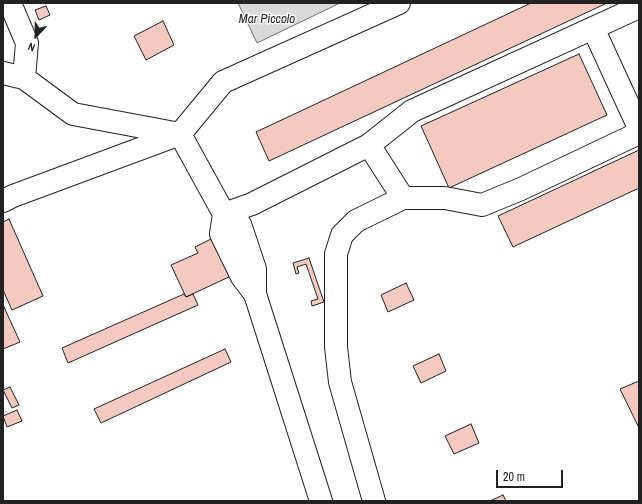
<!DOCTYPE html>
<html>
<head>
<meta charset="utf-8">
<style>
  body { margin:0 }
  #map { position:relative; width:642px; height:504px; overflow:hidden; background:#fff; font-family:"Archivo Narrow",sans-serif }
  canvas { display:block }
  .frame { position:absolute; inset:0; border:4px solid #222; pointer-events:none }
  .north { position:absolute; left:16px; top:16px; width:40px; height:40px; -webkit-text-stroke:3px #fff; paint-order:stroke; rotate:202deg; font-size:11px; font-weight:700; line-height:16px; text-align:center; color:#222 }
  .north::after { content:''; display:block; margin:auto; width:14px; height:18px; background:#222; clip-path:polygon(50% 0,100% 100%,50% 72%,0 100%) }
  .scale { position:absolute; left:496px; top:470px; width:67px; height:18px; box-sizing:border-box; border:2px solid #222; border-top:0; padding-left:5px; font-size:12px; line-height:14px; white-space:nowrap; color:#222; -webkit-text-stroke:3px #fff; paint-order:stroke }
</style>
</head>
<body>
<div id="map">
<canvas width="642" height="504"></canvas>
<div class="frame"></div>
<div class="north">N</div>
<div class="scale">20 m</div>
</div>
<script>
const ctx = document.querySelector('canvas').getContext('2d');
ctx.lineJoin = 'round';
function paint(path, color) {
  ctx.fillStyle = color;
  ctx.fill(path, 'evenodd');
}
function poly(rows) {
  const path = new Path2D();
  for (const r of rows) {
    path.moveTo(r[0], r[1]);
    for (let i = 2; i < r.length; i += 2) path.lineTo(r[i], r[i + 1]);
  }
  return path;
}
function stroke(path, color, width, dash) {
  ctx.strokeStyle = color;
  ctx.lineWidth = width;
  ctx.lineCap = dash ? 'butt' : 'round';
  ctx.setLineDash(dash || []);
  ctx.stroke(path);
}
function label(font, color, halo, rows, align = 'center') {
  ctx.font = font + ' "Archivo Narrow",sans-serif';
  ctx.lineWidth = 3;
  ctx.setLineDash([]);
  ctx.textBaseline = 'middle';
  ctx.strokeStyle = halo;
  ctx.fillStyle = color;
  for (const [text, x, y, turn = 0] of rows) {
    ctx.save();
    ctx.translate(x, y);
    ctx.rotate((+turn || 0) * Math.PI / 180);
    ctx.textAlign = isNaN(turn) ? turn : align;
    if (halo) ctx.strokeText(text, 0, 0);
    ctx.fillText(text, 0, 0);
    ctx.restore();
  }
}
const water = poly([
  [238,3,340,3,257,43,238,3]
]);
const building = poly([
  [531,3,607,3,269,161,256,132,531,3],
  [46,6,50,15,39,20,35,10,46,6],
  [163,21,174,45,146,60,134,36,163,21],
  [579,54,607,115,449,188,421,126,579,54],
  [639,150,639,188,513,247,498,216,639,150],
  [9,219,43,296,12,310,3,290,3,222,9,219],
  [213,238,231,276,186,297,171,265,198,253,195,247,213,238],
  [309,258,324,302,312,306,311,301,318,299,306,264,297,267,299,273,296,274,293,263,309,258],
  [406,283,414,300,388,312,381,295,406,283],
  [184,294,186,297,193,294,198,305,68,363,62,348,184,294],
  [4,307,20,342,3,349,3,308,4,307],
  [225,349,231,362,101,423,94,409,225,349],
  [439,354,446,371,421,383,413,366,439,354],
  [639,381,639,428,620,389,639,381],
  [10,387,19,405,12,408,3,390,10,387],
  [17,410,22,421,7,427,3,416,17,410],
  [471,424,479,443,454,454,445,436,471,424],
  [503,495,506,501,490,501,503,495]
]);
const minor = poly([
  [10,3,27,43,24,78],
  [593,28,639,128],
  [3,73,24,78,73,114,180,134,224,214,240,224,255,269,255,294,321,501],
  [369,145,403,198],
  [3,201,13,196,180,134,223,82,399,3],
  [224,214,252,204,369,145,412,111,639,7],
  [224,214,221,234,242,277,255,294],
  [374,501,340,382,336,347,336,254,342,235,356,221,403,198,445,198,482,205,521,189,639,133]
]);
const waterNames = [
  ["Mar Piccolo",267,20]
];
paint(water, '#d9d9d9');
stroke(water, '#6f6f6f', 1);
paint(building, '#f3c9c0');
stroke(building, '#222', 1);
stroke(minor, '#222', 24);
stroke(minor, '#fff', 22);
label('italic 13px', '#222', '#fff', waterNames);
</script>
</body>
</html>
